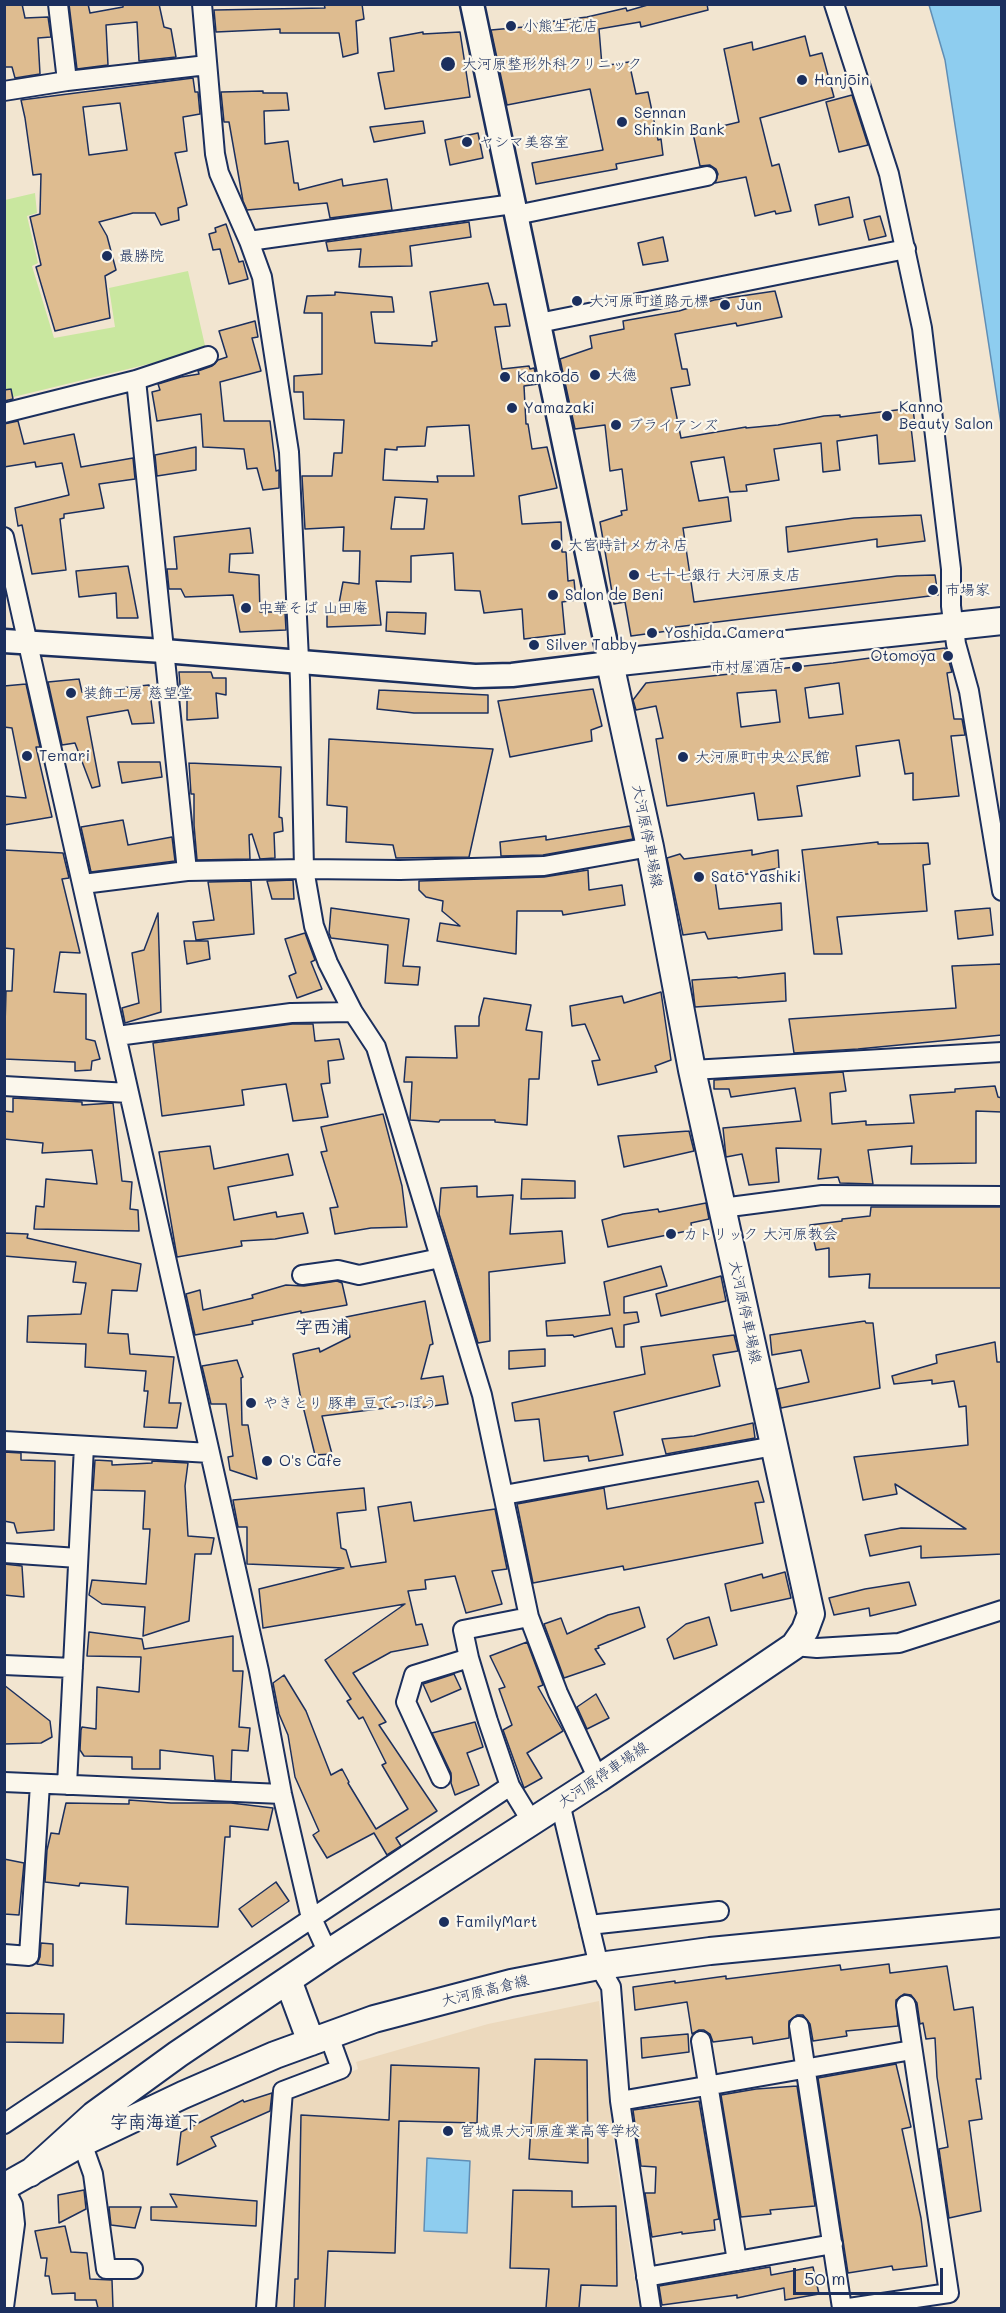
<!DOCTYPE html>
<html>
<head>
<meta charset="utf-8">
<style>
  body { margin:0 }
  #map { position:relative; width:1006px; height:2313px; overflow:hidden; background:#f2e5d0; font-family:Mali,sans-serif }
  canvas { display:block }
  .frame { position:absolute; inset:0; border:6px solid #1b2f5e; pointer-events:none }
  .scale { position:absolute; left:793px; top:2268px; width:150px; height:27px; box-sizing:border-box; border:3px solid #1b2f5e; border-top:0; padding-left:8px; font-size:18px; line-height:21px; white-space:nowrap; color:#1b2f5e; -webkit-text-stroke:4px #fbf7ec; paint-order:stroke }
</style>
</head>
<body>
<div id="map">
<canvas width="1006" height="2313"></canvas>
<div class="frame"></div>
<div class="scale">50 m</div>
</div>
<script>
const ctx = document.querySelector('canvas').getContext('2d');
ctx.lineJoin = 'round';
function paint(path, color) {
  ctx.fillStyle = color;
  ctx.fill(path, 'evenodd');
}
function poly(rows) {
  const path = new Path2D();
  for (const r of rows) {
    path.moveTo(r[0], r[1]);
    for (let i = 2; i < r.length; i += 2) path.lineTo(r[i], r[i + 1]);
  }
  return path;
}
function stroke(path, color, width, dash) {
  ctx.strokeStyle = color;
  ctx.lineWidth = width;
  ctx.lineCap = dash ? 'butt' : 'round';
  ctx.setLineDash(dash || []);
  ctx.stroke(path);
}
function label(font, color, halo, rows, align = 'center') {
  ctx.font = font + ' Mali,"Klee One",sans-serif';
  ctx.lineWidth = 4.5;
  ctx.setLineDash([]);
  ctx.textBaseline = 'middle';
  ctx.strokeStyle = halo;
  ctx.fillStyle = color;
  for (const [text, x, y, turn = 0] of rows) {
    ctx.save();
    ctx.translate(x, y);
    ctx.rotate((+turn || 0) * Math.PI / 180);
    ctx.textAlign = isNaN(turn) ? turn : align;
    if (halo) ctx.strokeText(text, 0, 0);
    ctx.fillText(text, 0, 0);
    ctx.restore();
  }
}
const built = poly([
  [599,2001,616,2160,639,2308,269,2308,285,2103,296,2095,358,2069,356,2062,488,2024]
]);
const green = poly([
  [35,193,37,213,27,216,38,263,32,266,54,338,115,327,109,288,188,271,206,350,5,399,5,200]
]);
const water = poly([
  [929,5,1001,5,1001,424,945,60,929,5],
  [427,2158,470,2161,467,2233,424,2231,427,2158]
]);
const building = poly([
  [4,4,22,4,25,18,48,17,51,37,38,38,40,74,15,78,12,67,4,67,4,4],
  [69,4,88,4,90,13,123,7,123,4,159,4,164,27,171,29,176,57,139,61,137,22,106,25,108,65,77,69,69,4],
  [324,4,362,4,364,19,356,21,358,53,343,57,339,33,280,33,280,29,216,32,214,10,325,8,324,4],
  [651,4,707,4,708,10,641,27,640,22,599,29,602,66,629,62,636,94,648,92,658,140,661,139,663,155,616,164,617,169,536,184,532,163,603,150,590,89,507,105,491,30,524,27,524,25,587,17,626,8,627,11,651,4],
  [423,32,423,34,460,32,470,97,385,109,378,73,394,71,390,38,423,32],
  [805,36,810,56,822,53,834,97,760,118,772,166,779,164,791,211,776,214,775,211,755,216,746,177,715,183,718,174,716,169,710,165,700,166,693,133,739,122,724,49,752,42,753,50,805,36],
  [193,78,195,92,198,92,200,114,183,117,187,151,175,153,187,205,178,208,179,220,161,225,155,213,133,213,99,222,107,236,116,270,105,276,110,318,55,331,36,267,41,265,30,217,40,214,41,174,33,175,25,118,21,100,193,78],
  [120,103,127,150,89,155,83,107,120,103],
  [263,91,263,93,287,93,289,110,264,111,265,144,288,141,294,183,298,183,299,190,342,179,343,186,387,179,392,210,330,218,327,203,247,210,243,201,229,122,224,122,221,92,263,91],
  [852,95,868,145,839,152,826,102,852,95],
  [423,121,425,133,374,142,370,127,423,121],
  [478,133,483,158,450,165,445,140,478,133],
  [849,197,853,217,819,225,815,205,849,197],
  [880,216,886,236,869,240,864,220,880,216],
  [469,222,471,237,410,246,412,266,359,267,361,249,328,251,326,242,469,222],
  [226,224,239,262,243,261,248,279,229,284,220,249,213,250,209,234,216,232,215,228,226,224],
  [663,237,668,261,643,265,638,243,663,237],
  [488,283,494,305,506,304,510,326,495,327,502,369,529,366,530,369,534,368,538,384,524,386,526,424,528,424,532,449,547,447,557,488,519,496,522,524,561,522,562,552,566,552,568,581,574,580,576,600,562,602,565,634,524,639,522,609,484,613,480,591,455,590,453,553,411,556,411,582,376,581,381,625,327,627,327,609,338,609,343,582,359,584,360,551,343,551,344,527,305,529,302,476,332,476,334,453,342,453,344,420,304,419,303,392,294,392,294,376,322,374,322,313,304,313,307,296,335,295,335,292,392,297,394,312,371,312,375,343,432,346,432,342,437,341,430,292,488,283],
  [469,425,474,476,437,476,438,482,383,480,385,449,397,450,397,447,425,446,427,427,469,425],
  [395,497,427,499,424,529,391,529,395,497],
  [775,291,782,317,737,326,736,323,675,334,682,369,687,369,690,385,671,388,681,438,746,427,746,428,778,425,824,416,840,415,840,417,913,408,915,426,911,427,915,461,879,464,877,435,837,441,840,470,823,472,821,443,774,449,779,480,746,485,747,491,730,492,724,457,691,462,699,501,728,497,731,521,683,528,694,602,897,576,935,575,938,595,668,628,668,631,631,636,625,602,614,604,600,522,622,515,621,511,627,510,622,469,610,471,605,425,575,429,560,359,592,348,590,336,624,329,623,321,679,311,714,300,775,291],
  [255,321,258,337,252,338,261,371,220,382,224,421,270,421,276,471,279,470,279,488,263,490,257,468,247,469,244,449,203,447,201,414,157,421,152,392,160,390,158,384,181,377,199,374,198,371,212,366,218,360,227,357,219,331,255,321],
  [11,389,13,399,4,401,4,390,11,389],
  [18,421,24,444,74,434,81,467,133,458,135,479,99,484,104,508,64,514,64,518,60,519,66,570,32,574,22,525,18,526,15,508,69,495,62,463,36,467,35,462,4,467,4,424,18,421],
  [196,447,196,470,157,476,155,455,196,447],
  [921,515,925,541,877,547,877,539,788,552,786,527,854,518,921,515],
  [250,528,253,553,230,554,229,572,259,575,260,612,285,612,286,630,240,632,233,595,185,597,181,589,169,589,167,569,177,569,174,537,250,528],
  [128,566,138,618,117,618,116,593,79,597,76,571,128,566],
  [387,612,426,613,425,634,386,631,387,612],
  [945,648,952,672,947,673,954,719,962,719,965,735,951,736,959,796,913,800,913,773,905,774,899,740,856,746,860,776,797,786,802,816,758,820,754,793,667,806,656,739,663,738,656,706,636,710,633,700,646,683,833,663,945,648],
  [839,683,843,714,809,718,805,688,839,683],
  [776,690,780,722,741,727,737,693,776,690],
  [179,672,211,672,213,678,226,678,226,695,216,693,218,718,187,720,187,698,181,698,179,672],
  [79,679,82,692,149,685,154,723,132,724,128,710,87,717,100,786,92,788,75,743,62,745,48,682,79,679],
  [26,684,40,747,36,747,52,817,4,825,4,796,26,798,12,728,4,727,4,686,26,684],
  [593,689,602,726,591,730,592,741,510,757,498,701,593,689],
  [379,690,488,695,488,713,414,713,377,709,379,690],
  [329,739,493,749,469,857,396,858,393,845,346,842,347,807,327,805,329,739],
  [118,762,160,762,162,777,122,783,118,762],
  [189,763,281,767,279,817,282,818,283,831,274,833,275,858,260,859,252,834,249,835,250,859,197,860,194,825,194,794,191,794,189,763],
  [123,820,128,845,172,837,175,861,91,872,81,827,123,820],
  [630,826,633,839,543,855,501,856,500,842,546,836,546,840,630,826],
  [878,842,878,844,928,843,930,864,923,865,927,911,837,917,842,954,814,954,802,850,878,842],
  [4,850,63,853,69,878,62,879,80,953,60,952,54,992,86,994,86,1039,95,1041,100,1059,92,1061,91,1070,75,1071,75,1062,4,1059,6,991,12,991,14,949,4,948,4,850],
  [752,850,752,855,778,850,779,868,715,880,719,909,781,903,782,930,708,939,705,932,683,935,667,858,680,854,684,859,752,850],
  [588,870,589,890,622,885,625,905,563,915,562,911,517,911,516,954,437,941,440,923,460,926,442,911,443,901,426,897,419,890,419,881,544,877,588,870],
  [293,880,294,899,272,899,267,881,293,880],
  [251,881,254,934,196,940,193,922,214,920,208,882,251,881],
  [331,908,409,919,403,966,420,967,418,985,385,983,388,945,331,938,329,933,331,908],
  [990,908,993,935,958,939,955,911,990,908],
  [158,913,161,1012,125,1023,122,1008,139,1003,132,953,144,950,158,913],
  [305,933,315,960,311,962,322,989,297,998,289,976,296,973,285,939,305,933],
  [184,941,208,941,210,959,187,964,184,941],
  [1002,964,1002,1035,858,1049,794,1053,789,1019,956,1008,952,966,1002,964],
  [785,973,786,1001,695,1007,692,980,737,977,738,978,785,973],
  [661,992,671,1060,655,1066,657,1072,598,1085,592,1061,600,1060,585,1024,572,1026,570,1006,622,996,624,1003,661,992],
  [484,998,531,1005,526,1030,542,1032,539,1079,529,1079,527,1125,495,1122,495,1120,440,1120,439,1122,410,1120,412,1082,404,1082,406,1057,457,1058,455,1026,479,1026,479,1017,484,998],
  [292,1024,313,1024,315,1041,339,1039,344,1059,328,1061,330,1083,321,1084,328,1117,293,1121,286,1084,242,1090,244,1105,162,1116,153,1043,292,1024],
  [843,1072,846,1091,830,1093,832,1124,866,1121,866,1125,914,1123,910,1095,955,1092,955,1089,995,1086,998,1097,1002,1098,1002,1112,976,1111,976,1163,911,1164,912,1146,868,1150,873,1184,840,1183,838,1177,818,1179,821,1149,776,1148,779,1182,749,1185,742,1154,726,1157,723,1128,801,1121,795,1088,731,1097,729,1089,714,1089,714,1080,843,1072],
  [13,1098,82,1102,82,1105,113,1103,122,1181,132,1182,130,1209,138,1210,139,1231,34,1229,36,1206,44,1207,46,1179,97,1184,92,1150,42,1153,43,1143,4,1139,4,1111,13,1112,13,1098],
  [383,1114,402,1186,407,1227,371,1228,335,1234,330,1208,338,1207,321,1152,327,1151,321,1127,383,1114],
  [689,1131,694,1151,624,1167,618,1136,689,1131],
  [210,1146,214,1169,288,1154,293,1175,228,1187,234,1220,276,1212,277,1217,303,1213,308,1233,275,1239,241,1241,242,1246,177,1257,159,1152,210,1146],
  [522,1179,575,1181,575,1198,521,1199,522,1179],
  [477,1186,477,1197,513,1195,510,1234,562,1231,565,1263,489,1272,490,1341,478,1343,439,1214,441,1188,477,1186],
  [706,1203,709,1219,691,1223,692,1230,608,1247,602,1220,623,1214,658,1209,659,1212,706,1203],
  [871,1207,1002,1207,1002,1288,869,1288,870,1274,829,1277,829,1248,816,1250,810,1225,842,1221,842,1219,870,1216,871,1207],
  [4,1233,28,1234,27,1238,141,1264,137,1291,112,1290,108,1333,128,1334,130,1354,174,1357,169,1403,181,1403,177,1428,144,1427,148,1391,144,1391,146,1371,85,1367,86,1344,27,1342,28,1316,81,1314,86,1283,73,1282,76,1262,4,1256,4,1233],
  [661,1266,667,1286,624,1297,624,1313,637,1312,639,1322,624,1325,624,1347,616,1347,612,1328,574,1337,573,1335,547,1336,546,1321,610,1315,604,1282,661,1266],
  [721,1276,726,1301,661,1316,656,1294,721,1276],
  [337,1281,342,1283,347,1305,301,1313,301,1311,252,1321,253,1324,195,1335,186,1294,200,1290,203,1310,253,1298,252,1295,286,1285,304,1286,337,1281],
  [425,1301,433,1344,430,1345,421,1379,443,1376,448,1404,411,1409,410,1405,322,1416,332,1454,315,1455,300,1394,293,1354,319,1348,320,1352,350,1337,346,1317,425,1301],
  [865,1321,866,1323,873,1323,880,1388,781,1408,777,1389,809,1382,801,1350,772,1355,770,1335,865,1321],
  [734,1335,738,1351,713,1355,720,1386,614,1412,623,1455,589,1461,588,1456,544,1461,539,1419,515,1421,512,1403,645,1374,641,1347,734,1335],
  [995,1342,997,1362,1002,1362,1002,1554,921,1558,921,1546,870,1556,865,1535,901,1528,966,1529,895,1484,897,1494,863,1500,854,1457,968,1445,966,1406,959,1407,954,1381,932,1384,932,1380,894,1384,892,1376,937,1363,936,1355,995,1342],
  [545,1349,545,1366,509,1369,509,1351,545,1349],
  [237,1360,243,1377,241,1378,242,1425,248,1425,257,1479,230,1470,228,1457,233,1456,226,1404,211,1404,202,1366,237,1360],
  [753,1423,755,1438,666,1454,662,1439,694,1436,753,1423],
  [4,1452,21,1453,21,1460,55,1461,54,1530,17,1533,14,1523,4,1521,4,1452],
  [95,1460,112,1461,112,1465,152,1463,152,1461,188,1463,185,1486,188,1536,214,1538,211,1554,195,1554,189,1621,143,1636,145,1607,102,1604,89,1595,92,1580,146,1584,150,1529,143,1529,145,1491,93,1490,95,1460],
  [758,1481,764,1502,755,1503,763,1543,624,1570,623,1566,533,1583,517,1504,604,1488,607,1509,758,1481],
  [364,1488,366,1510,337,1513,341,1548,346,1550,351,1567,386,1562,378,1507,411,1502,414,1521,495,1509,507,1569,492,1571,502,1604,466,1613,455,1576,425,1580,426,1589,408,1591,416,1625,422,1624,428,1645,391,1652,353,1673,386,1722,379,1725,437,1811,396,1838,401,1846,387,1855,374,1833,327,1858,313,1835,319,1831,295,1777,288,1735,279,1714,273,1683,284,1675,306,1711,331,1775,342,1769,349,1782,348,1783,376,1829,408,1809,382,1765,386,1763,363,1717,359,1719,347,1701,351,1699,325,1660,405,1604,263,1628,259,1589,344,1568,247,1564,247,1527,238,1527,233,1500,364,1488],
  [4,1564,22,1566,24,1597,4,1595,4,1564],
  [785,1572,791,1598,731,1611,725,1584,762,1574,763,1578,785,1572],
  [909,1582,916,1605,870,1616,869,1608,834,1615,829,1598,865,1589,909,1582],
  [639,1607,645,1627,598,1646,599,1648,595,1649,605,1664,564,1678,544,1624,561,1618,567,1634,608,1615,639,1607],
  [709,1617,717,1645,674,1659,667,1639,686,1624,709,1617],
  [89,1632,142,1639,144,1649,233,1636,233,1671,243,1671,239,1727,250,1728,248,1751,232,1750,231,1781,215,1780,213,1756,160,1750,160,1769,132,1769,132,1757,84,1756,80,1750,81,1730,82,1727,96,1729,97,1687,139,1692,141,1657,87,1656,89,1632],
  [527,1642,543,1685,538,1687,563,1731,527,1753,542,1778,524,1788,503,1730,512,1725,499,1689,505,1687,490,1656,527,1642],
  [454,1674,461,1689,431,1702,423,1684,454,1674],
  [4,1685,50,1721,52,1737,41,1743,4,1744,4,1685],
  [596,1694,609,1718,587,1729,577,1707,596,1694],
  [475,1722,483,1747,467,1753,479,1785,455,1795,451,1783,451,1773,432,1733,475,1722],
  [129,1800,171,1803,231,1803,273,1808,268,1830,230,1826,230,1837,225,1837,218,1927,126,1924,128,1887,80,1883,79,1886,45,1882,47,1850,51,1833,59,1834,66,1803,129,1804,129,1800],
  [4,1859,24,1863,19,1915,4,1914,4,1859],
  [276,1882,289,1901,252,1927,239,1909,276,1882],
  [41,1943,53,1944,53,1966,37,1964,40,1957,41,1943],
  [889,1964,890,1973,947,1966,954,2010,973,2007,981,2079,976,2079,982,2119,969,2121,981,2211,949,2218,939,2149,948,2147,937,2077,935,2038,926,2039,923,2023,920,2024,917,2003,911,1995,904,1994,896,2000,898,2026,846,2031,847,2036,813,2041,810,2024,803,2015,797,2015,789,2021,789,2038,753,2044,752,2037,713,2042,710,2034,704,2030,699,2030,692,2034,687,2002,635,2010,633,1987,675,1981,675,1983,726,1976,726,1979,840,1965,841,1970,889,1964],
  [4,2013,64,2014,63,2043,4,2042,4,2013],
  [688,2034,689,2052,642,2058,641,2038,688,2034],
  [535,2059,587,2060,588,2163,529,2159,535,2059],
  [896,2064,911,2127,902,2129,921,2218,927,2266,893,2270,892,2266,848,2273,818,2078,896,2064],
  [391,2065,479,2068,477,2123,399,2121,395,2253,328,2251,325,2308,294,2308,295,2279,298,2279,301,2115,389,2120,391,2065],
  [797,2086,815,2206,770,2210,771,2214,741,2217,721,2095,756,2089,797,2086],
  [272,2093,270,2111,211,2137,216,2146,177,2165,181,2132,243,2100,244,2102,272,2093],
  [699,2101,719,2219,714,2220,715,2230,682,2234,682,2232,652,2237,645,2193,655,2193,656,2167,641,2166,633,2110,699,2101],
  [84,2190,86,2209,59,2223,58,2195,84,2190],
  [513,2190,572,2191,572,2207,616,2206,617,2286,581,2285,579,2308,546,2308,549,2269,510,2268,513,2190],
  [170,2194,257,2201,256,2226,151,2220,151,2207,177,2207,170,2194],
  [109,2207,141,2207,135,2228,111,2225,109,2207],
  [65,2226,71,2252,87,2253,90,2279,112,2280,113,2308,98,2308,96,2300,75,2300,75,2293,52,2294,49,2276,45,2276,47,2258,41,2258,35,2231,65,2226],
  [770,2267,771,2275,813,2267,819,2294,785,2300,784,2288,737,2298,737,2295,662,2305,659,2286,770,2267]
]);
const minor = poly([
  [58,4,67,81],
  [202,4,215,154,219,173,249,241,262,277,289,452,300,680,304,869,314,926,328,963,353,1012,376,1047,482,1395,529,1617,558,1693,598,1779],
  [834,4,889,174,922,328,951,569,951,606,956,644,969,691,1002,891],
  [4,91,67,81,207,65],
  [516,215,707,176],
  [249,241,513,204],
  [539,323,906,249],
  [136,380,187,871],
  [4,413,136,380,208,356],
  [4,537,259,1671,282,1794,310,1914,328,1953],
  [83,884,187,871,304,869,400,870,544,866,650,847],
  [117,1036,291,1013,353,1012],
  [692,1070,1002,1052],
  [4,1086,129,1093],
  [722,1208,822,1195,1002,1196],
  [302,1275,338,1270,359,1275,440,1258],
  [4,1441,210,1453],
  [504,1495,774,1446],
  [4,1553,78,1558],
  [794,1646,817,1648,899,1643,1002,1610],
  [469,1658,463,1630,529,1617],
  [4,1665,73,1668],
  [441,1778,406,1702,414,1675,469,1658,488,1721,510,1786,532,1822],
  [4,1782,282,1794],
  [67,1785,84,1446],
  [560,1803,599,1966,611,1987,620,2101,651,2308],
  [589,1925,719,1911],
  [4,1954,29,1956,40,1784],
  [799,2026,842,2308],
  [701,2041,737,2261],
  [620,2101,912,2050],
  [4,2124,510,1786],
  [82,2143,93,2174,106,2269,133,2269],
  [4,2187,13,2205,15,2224,4,2307],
  [646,2277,833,2244],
  [266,2308,283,2091,341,2069,329,2036],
  [849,2308,949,2293,906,2005]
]);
const tertiary = poly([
  [4,641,164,651,475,676,512,675,610,663,472,4]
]);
const secondary = poly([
  [288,1980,311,2042],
  [30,2173,94,2115,178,2054,328,1953,598,1779,794,1646,805,1630,811,1614,692,1070,650,847,610,663,1002,621],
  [4,2187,82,2143,183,2095,275,2055,374,2019,511,1983,599,1966,710,1951,1002,1923]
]);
const markers = [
  [511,26,6,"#1b2f5e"],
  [448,64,8,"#1b2f5e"],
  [802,80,6,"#1b2f5e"],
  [622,122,6,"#1b2f5e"],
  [467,142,6,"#1b2f5e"],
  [107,256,6,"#1b2f5e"],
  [577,301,6,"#1b2f5e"],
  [725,305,6,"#1b2f5e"],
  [595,375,6,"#1b2f5e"],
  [505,377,6,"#1b2f5e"],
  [512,408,6,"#1b2f5e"],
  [887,416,6,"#1b2f5e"],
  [616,425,6,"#1b2f5e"],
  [556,545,6,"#1b2f5e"],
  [634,575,6,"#1b2f5e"],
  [933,590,6,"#1b2f5e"],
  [553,595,6,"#1b2f5e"],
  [246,608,6,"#1b2f5e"],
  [652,633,6,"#1b2f5e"],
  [534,645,6,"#1b2f5e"],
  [948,656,6,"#1b2f5e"],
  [797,667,6,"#1b2f5e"],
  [71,693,6,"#1b2f5e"],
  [27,756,6,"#1b2f5e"],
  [683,757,6,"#1b2f5e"],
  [699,877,6,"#1b2f5e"],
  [671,1234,6,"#1b2f5e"],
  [251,1403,6,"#1b2f5e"],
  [267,1461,6,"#1b2f5e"],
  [444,1922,6,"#1b2f5e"],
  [448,2131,6,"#1b2f5e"]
];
const poiNames = [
  ["小熊生花店",523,26],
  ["大河原整形外科クリニック",462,64],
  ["Hanjōin",814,80],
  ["Sennan",634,113],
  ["Shinkin Bank",634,130],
  ["ヤシマ美容室",479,142],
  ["最勝院",119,256],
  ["大河原町道路元標",589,301],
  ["Jun",737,305],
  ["大徳",607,375],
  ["Kankōdō",517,377],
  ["Kanno",899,407],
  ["Beauty Salon",899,424],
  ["Yamazaki",524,408],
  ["ブライアンズ",628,425],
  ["大宮時計メガネ店",568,545],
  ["七十七銀行 大河原支店",646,575],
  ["市場家",945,590],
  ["Salon de Beni",565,595],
  ["中華そば 山田庵",258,608],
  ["Yoshida Camera",664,633],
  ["Silver Tabby",546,645],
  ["Otomoya",936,656,"right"],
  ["市村屋酒店",785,667,"right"],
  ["装飾工房 慈望堂",83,693],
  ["Temari",39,756],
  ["大河原町中央公民館",695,757],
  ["Satō Yashiki",711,877],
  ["カトリック 大河原教会",683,1234],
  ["やきとり 豚串 豆でっぽう",263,1403],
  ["O's Cafe",279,1461],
  ["FamilyMart",456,1922],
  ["宮城県大河原産業高等学校",460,2131]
];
const streetNames = [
  ["大河原停車場線",647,836,79],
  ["大河原停車場線",745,1312,78],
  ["大河原停車場線",603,1775,-34],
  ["大河原高倉線",485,1991,-14]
];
const quarterNames = [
  ["字西浦",322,1327],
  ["字南海道下",155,2122]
];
paint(built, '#ecd9bd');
paint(green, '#c9e79f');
paint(water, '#8ecdef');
stroke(water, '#608eb5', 1.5);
paint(building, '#debc90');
stroke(building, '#1b2f5e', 1.5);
stroke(minor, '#1b2f5e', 22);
stroke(tertiary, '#1b2f5e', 27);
stroke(secondary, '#1b2f5e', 30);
stroke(minor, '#fbf7ec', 18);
stroke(tertiary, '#fbf7ec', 22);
stroke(secondary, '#fbf7ec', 26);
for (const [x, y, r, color] of markers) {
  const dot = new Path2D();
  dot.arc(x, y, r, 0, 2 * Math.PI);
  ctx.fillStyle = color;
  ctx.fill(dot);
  stroke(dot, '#fbf7ec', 2);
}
label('15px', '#1b2f5e', '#fbf7ec', poiNames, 'left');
label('15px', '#1b2f5e', '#fbf7ec', streetNames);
label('bold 18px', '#1b2f5e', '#fbf7ec', quarterNames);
</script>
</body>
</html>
